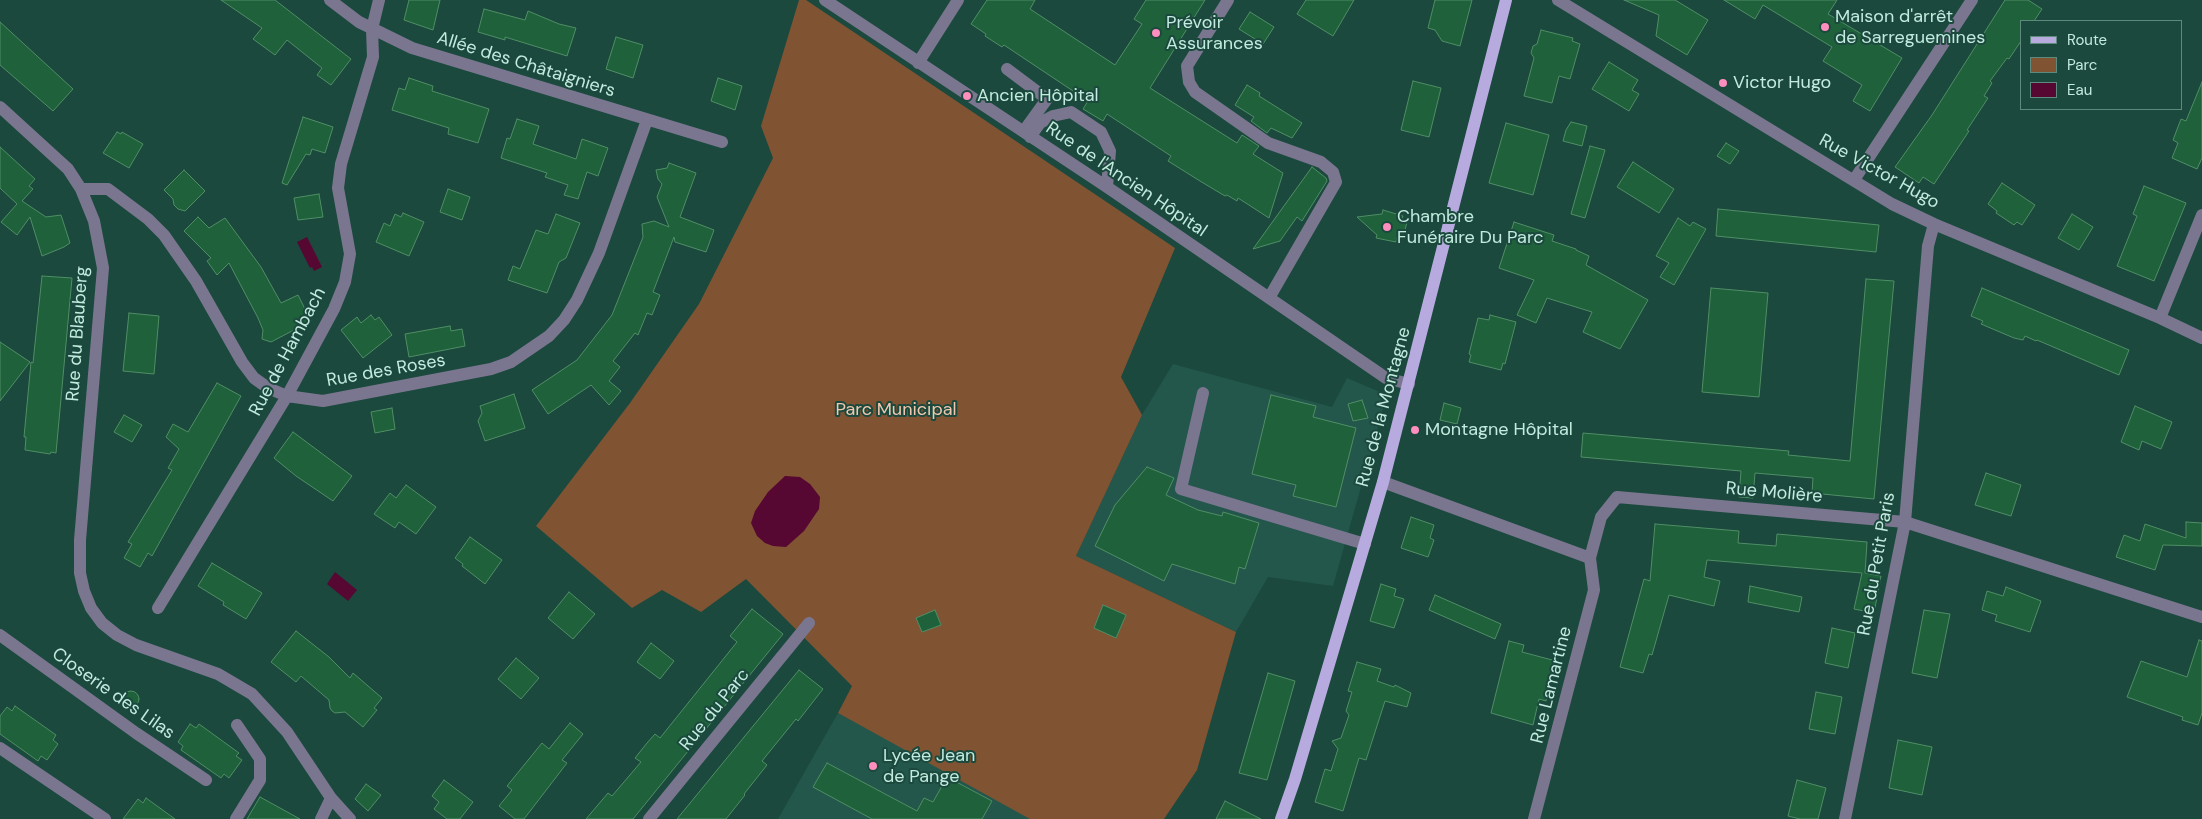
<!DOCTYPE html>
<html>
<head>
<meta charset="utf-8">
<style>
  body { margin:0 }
  #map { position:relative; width:2202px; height:819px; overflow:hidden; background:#1b493d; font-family:"DM Sans",sans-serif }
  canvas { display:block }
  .legend { position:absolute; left:2020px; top:20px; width:162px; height:90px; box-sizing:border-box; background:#1b493d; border:1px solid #5e8a7e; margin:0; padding:6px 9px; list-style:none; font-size:15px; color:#c3ebdf }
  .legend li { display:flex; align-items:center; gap:10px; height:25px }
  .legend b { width:25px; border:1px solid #5e8a7e }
</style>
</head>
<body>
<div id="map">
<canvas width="2202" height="819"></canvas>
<ul class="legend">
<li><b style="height:6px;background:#b6aadf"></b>Route</li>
<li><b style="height:14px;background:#805333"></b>Parc</li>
<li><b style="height:14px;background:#560732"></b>Eau</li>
</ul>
</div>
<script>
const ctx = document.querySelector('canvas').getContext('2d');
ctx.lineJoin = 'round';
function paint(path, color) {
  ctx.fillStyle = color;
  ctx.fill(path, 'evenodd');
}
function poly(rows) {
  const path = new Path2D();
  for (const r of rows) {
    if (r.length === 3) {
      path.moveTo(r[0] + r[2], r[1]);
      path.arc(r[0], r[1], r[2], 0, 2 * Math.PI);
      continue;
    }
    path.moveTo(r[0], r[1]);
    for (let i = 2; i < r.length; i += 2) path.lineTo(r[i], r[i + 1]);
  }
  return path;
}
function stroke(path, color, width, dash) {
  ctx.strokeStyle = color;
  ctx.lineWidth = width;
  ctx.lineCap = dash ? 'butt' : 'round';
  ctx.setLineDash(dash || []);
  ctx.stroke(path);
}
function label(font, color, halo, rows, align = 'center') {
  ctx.font = font + ' "DM Sans",sans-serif';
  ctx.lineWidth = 4;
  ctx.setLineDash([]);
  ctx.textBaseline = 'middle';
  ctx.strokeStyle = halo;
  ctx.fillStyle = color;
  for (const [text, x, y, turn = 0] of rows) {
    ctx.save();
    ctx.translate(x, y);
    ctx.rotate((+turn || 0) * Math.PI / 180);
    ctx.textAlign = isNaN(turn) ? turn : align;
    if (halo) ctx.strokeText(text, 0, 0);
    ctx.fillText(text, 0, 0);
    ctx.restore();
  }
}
const built = poly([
  [1173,364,1332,407,1347,378,1387,395,1333,586,1268,577,1236,632,1076,556,1142,415],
  [838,713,1037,819,778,819]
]);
const green = poly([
  [799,0,806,0,1175,248,1121,377,1142,415,1076,556,1236,632,1197,770,1164,819,1030,819,838,713,852,686,746,579,701,612,662,590,632,608,536,526,630,403,699,304,773,158,761,126]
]);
const water = poly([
  [307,237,322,267,314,271,312,267,310,268,297,242],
  [785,476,800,477,810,484,820,497,819,509,804,531,786,547,773,546,765,543,757,536,751,523,755,511,768,492],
  [335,572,357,590,348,601,327,584]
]);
const building = poly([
  [221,0,275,0,351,59,331,85,317,75,322,68,287,40,275,55,253,39,262,28,221,0],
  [409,0,440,0,433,30,404,20,409,0],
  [987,0,1035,0,1030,9,1115,65,1142,24,1134,19,1146,0,1205,0,1150,88,1237,143,1242,135,1259,146,1253,154,1283,173,1269,218,1238,198,1237,201,1227,195,1225,196,1200,181,1168,161,1171,156,1107,114,1103,121,1083,109,1088,101,1004,45,1002,47,985,36,986,34,971,24,987,0],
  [1306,0,1354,0,1333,36,1297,14,1306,0],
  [1435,0,1472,0,1460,46,1442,41,1435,30,1428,28,1435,0],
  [1624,0,1675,0,1708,20,1687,55,1656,36,1659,15,1624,0],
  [1724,0,1837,0,1828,14,1902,58,1870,111,1853,101,1862,85,1823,61,1832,47,1763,5,1755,19,1724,0],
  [2005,0,2028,0,2042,9,2034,21,2021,21,2021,41,2009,59,2007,58,1990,81,1992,83,1984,96,1988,98,1967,130,1969,131,1934,184,1923,177,1919,183,1895,167,1932,115,2005,0],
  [484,9,525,20,528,11,559,24,576,28,567,56,505,37,505,40,478,32,484,9],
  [1250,12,1274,27,1263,44,1239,29,1250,12],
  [0,22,73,89,53,111,0,65,0,22],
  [1541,30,1573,38,1572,41,1580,44,1570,79,1559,76,1552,103,1524,96,1534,58,1531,53,1533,46,1537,44,1541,30],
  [616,37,643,45,633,78,606,69,616,37],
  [1609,62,1638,80,1632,90,1639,94,1629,111,1592,89,1609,62],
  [409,78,433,86,432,91,489,109,478,143,448,134,449,128,392,110,399,88,405,90,409,78],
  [718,78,742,86,735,110,711,101,718,78],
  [1413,81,1441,88,1429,137,1401,130,1413,81],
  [2202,82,2202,158,2197,169,2172,158,2178,143,2173,140,2181,119,2186,121,2202,82],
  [1247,85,1260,93,1259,96,1302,123,1292,138,1271,128,1267,133,1251,121,1254,117,1235,105,1247,85],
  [303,117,333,127,325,153,312,149,310,155,306,154,287,185,282,183,303,117],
  [517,119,539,126,533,144,576,159,582,139,608,148,598,176,587,172,578,199,564,195,568,185,545,177,547,173,501,158,507,138,510,139,517,119],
  [1571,122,1587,126,1582,146,1563,141,1566,130,1571,122],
  [1506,123,1549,135,1533,195,1489,183,1506,123],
  [117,132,121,134,122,132,143,144,129,168,103,153,117,132],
  [1726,143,1739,151,1730,164,1717,156,1726,143],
  [1590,146,1605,150,1585,218,1571,214,1590,146],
  [0,147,35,179,29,186,33,189,22,201,46,217,61,215,70,243,64,247,42,256,30,217,17,235,1,222,17,204,0,188,0,147],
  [1633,162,1674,189,1659,213,1617,187,1633,162],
  [669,163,696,173,680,217,714,230,706,252,675,242,674,237,653,292,660,295,652,315,647,313,638,335,635,333,613,361,620,367,609,381,621,391,609,405,591,385,548,414,532,390,577,360,612,315,643,237,642,224,654,221,669,227,657,197,662,184,658,179,656,170,667,168,669,163],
  [1312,167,1326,178,1327,181,1302,221,1297,217,1280,241,1253,249,1312,167],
  [184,170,205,191,185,211,178,209,174,205,173,199,164,190,184,170],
  [2002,183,2035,205,2022,225,2017,222,2014,225,1996,213,1997,211,1988,204,2002,183],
  [2144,186,2186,203,2154,281,2117,266,2137,216,2133,214,2144,186],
  [448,189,470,197,462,220,440,212,448,189],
  [319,194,323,217,298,220,294,198,319,194],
  [1718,209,1879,225,1876,252,1716,236,1718,209],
  [1383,210,1403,216,1401,221,1407,222,1403,238,1397,237,1396,242,1376,238,1377,235,1357,217,1382,214,1383,210],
  [403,213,424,222,409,256,376,242,384,223,390,226,395,214,401,217,403,213],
  [556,214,580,223,566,258,559,262,547,293,508,280,513,266,520,269,536,230,548,234,556,214],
  [2072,214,2093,227,2079,250,2058,238,2072,214],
  [198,217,209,228,225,218,261,267,281,303,298,295,311,321,271,342,262,339,263,330,258,318,229,263,217,275,207,261,211,258,184,231,198,217],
  [1678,218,1690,226,1693,222,1706,229,1674,285,1660,277,1669,263,1656,256,1678,218],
  [1514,222,1554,235,1552,241,1576,249,1576,250,1589,256,1586,265,1648,300,1620,349,1583,332,1592,312,1547,298,1536,323,1517,315,1534,280,1499,268,1514,222],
  [42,276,72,278,56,453,51,452,50,454,25,450,26,437,24,437,31,362,33,363,42,276],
  [1866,279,1894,281,1874,499,1812,493,1813,478,1755,473,1753,498,1739,497,1741,471,1581,457,1583,433,1789,451,1788,455,1850,461,1866,279],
  [1711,288,1768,293,1759,397,1702,392,1711,288],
  [1982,288,2129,350,2119,375,2037,340,2036,341,2025,336,2023,340,2014,338,1981,324,1983,321,1971,316,1982,288],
  [129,313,159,316,154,374,123,371,129,313],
  [371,315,375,320,379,317,392,335,363,358,341,330,357,317,361,323,371,315],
  [1490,315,1516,322,1505,364,1503,363,1501,370,1469,362,1471,355,1469,354,1478,318,1489,320,1490,315],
  [450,326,451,331,462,329,465,346,409,357,405,334,450,326],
  [0,342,30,362,0,401,0,342],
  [217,383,241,396,152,556,148,553,140,567,124,558,132,544,128,542,172,470,168,468,179,449,166,437,173,424,188,432,217,383],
  [514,394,525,428,485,441,478,421,482,413,480,406,514,394],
  [1271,395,1316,406,1313,417,1356,428,1336,507,1293,496,1296,485,1252,474,1271,395],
  [1362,400,1368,418,1353,421,1348,404,1362,400],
  [1444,403,1461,408,1457,424,1440,420,1444,403],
  [2135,406,2172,422,2161,449,2142,441,2139,450,2121,442,2135,406],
  [392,408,395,429,375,433,371,412,392,408],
  [124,415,142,425,132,442,114,432,124,415],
  [293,432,352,476,333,501,296,476,274,458,293,432],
  [1147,467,1174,478,1166,495,1198,510,1222,516,1223,512,1259,523,1245,569,1239,567,1235,584,1172,564,1164,581,1095,546,1115,505,1147,467],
  [1986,473,2021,485,2011,516,1975,505,1986,473],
  [406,485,436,507,416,534,399,522,395,528,374,514,390,493,396,498,406,485],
  [1411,517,1434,525,1430,538,1434,540,1428,557,1401,548,1411,517],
  [2186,522,2202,523,2202,546,2163,545,2155,570,2116,557,2124,535,2140,541,2145,524,2186,538,2186,522],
  [1655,524,1739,531,1738,543,1776,546,1777,534,1867,542,1865,573,1881,576,1874,613,1854,609,1862,573,1707,560,1704,577,1720,581,1714,606,1669,595,1652,655,1649,654,1643,673,1620,667,1644,579,1650,581,1655,524],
  [470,537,502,560,485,584,462,566,463,564,455,558,470,537],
  [212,563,262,593,246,619,223,605,224,602,198,586,212,563],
  [1381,584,1396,589,1394,596,1404,599,1394,628,1370,621,1381,584],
  [1750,586,1802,597,1799,612,1748,602,1750,586],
  [2006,587,2041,601,2030,632,1995,621,1997,615,1982,610,1987,591,2003,596,2006,587],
  [569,592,595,614,573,639,548,618,569,592],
  [1435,595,1501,624,1495,639,1429,610,1435,595],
  [1103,605,1126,615,1116,638,1094,628,1103,605],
  [752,609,783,634,633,819,586,819,608,793,612,796,641,762,635,758,647,743,655,734,660,738,737,642,730,636,752,609],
  [935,610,941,625,922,632,916,618,935,610],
  [1924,610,1950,614,1937,678,1912,673,1924,610],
  [1832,628,1855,633,1848,668,1825,663,1832,628],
  [296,631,329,657,350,678,353,673,382,698,374,708,377,710,363,727,345,712,335,713,332,711,330,708,329,700,301,676,296,682,271,662,296,631],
  [2199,640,2202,641,2202,713,2198,725,2182,720,2183,717,2127,697,2141,661,2187,677,2199,640],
  [1509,641,1524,645,1522,652,1556,661,1546,701,1539,699,1533,725,1491,713,1509,641],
  [651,643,674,661,660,679,637,662,651,643],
  [516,658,539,678,521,699,498,679,516,658],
  [1357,662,1381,669,1377,681,1394,687,1395,685,1411,693,1407,707,1385,701,1366,760,1359,758,1343,811,1315,802,1325,769,1331,771,1338,749,1332,741,1341,738,1349,715,1346,711,1352,692,1348,691,1357,662],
  [799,670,823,689,798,721,796,719,762,761,767,765,744,794,745,795,726,819,677,819,799,670],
  [1268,673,1295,681,1267,780,1239,773,1268,673],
  [131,699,8],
  [1816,692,1842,697,1835,734,1809,729,1816,692],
  [15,706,56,735,53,740,58,744,47,760,41,756,38,761,0,734,0,716,7,707,12,711,15,706],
  [570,723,583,734,562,760,567,763,524,819,515,819,499,806,512,790,507,786,542,743,549,749,570,723],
  [190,724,196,728,199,724,239,753,236,756,242,760,229,778,224,774,221,778,181,750,183,746,178,742,190,724],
  [1898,740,1932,747,1922,795,1889,788,1898,740],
  [827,763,917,811,924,798,933,802,947,777,992,801,982,819,872,819,813,787,827,763],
  [444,780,473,802,460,819,447,819,434,809,439,802,432,796,444,780],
  [1797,780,1826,788,1818,819,1800,819,1788,816,1797,780],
  [366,784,381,795,368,811,355,799,366,784],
  [260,797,300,819,247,819,260,797],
  [146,798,175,819,123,819,138,799,143,803,146,798],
  [1225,801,1261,819,1216,819,1225,801]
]);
const minor = poly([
  [330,0,359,22,412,48,722,142],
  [825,0,1107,187,1386,378,1409,384],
  [1228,0,1187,66,1189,82,1195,92,1268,143,1321,162,1333,172,1336,182,1269,298],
  [1558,0,1892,204,1934,224,2160,318,2202,338],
  [918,63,958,0],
  [1007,69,1047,99,1026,128],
  [0,107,68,169,81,189,94,221,103,268,80,540,80,573,84,591,91,608,102,623,117,635,136,645,218,674,252,694,287,732,331,798,350,819],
  [1030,137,1040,123,1053,116,1071,112,1101,132,1110,151,1107,187],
  [1854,180,1972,0],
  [81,189,108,189,148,219,164,235,196,281,242,362,254,378,268,388,287,396,323,401,491,369,511,362,549,336,564,320,577,300,599,253,647,120],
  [2160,318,2202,215],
  [1203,393,1181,489,1365,544],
  [1383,482,1590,558,1601,517,1617,497,1905,522,2202,617],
  [158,608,287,396,334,309,345,282,350,254,338,188,341,164,373,57,372,29,379,0],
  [0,635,136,733,206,780],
  [0,748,105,819],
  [236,819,260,780,260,759,237,725],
  [321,819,331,798],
  [649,819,809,623],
  [1534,819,1594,590,1590,558],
  [1845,819,1905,522,1928,246,1934,224]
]);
const major = poly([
  [1281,819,1295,779,1383,482,1506,0]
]);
const markers = [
  [1825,27,5,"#fe8ebd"],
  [1156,33,5,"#fe8ebd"],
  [1723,83,5,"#fe8ebd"],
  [967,96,5,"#fe8ebd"],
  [1387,227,5,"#fe8ebd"],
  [1415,430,5,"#fe8ebd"],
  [873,766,5,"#fe8ebd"]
];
const poiNames = [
  ["Maison d'arrêt",1835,17],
  ["de Sarreguemines",1835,38],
  ["Prévoir",1166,23],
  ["Assurances",1166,44],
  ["Victor Hugo",1733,83],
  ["Ancien Hôpital",977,96],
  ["Chambre",1397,217],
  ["Funéraire Du Parc",1397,238],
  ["Montagne Hôpital",1425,430],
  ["Lycée Jean",883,756],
  ["de Pange",883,777]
];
const streetNames = [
  ["Allée des Châtaigniers",526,65,17],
  ["Rue Victor Hugo",1879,172,29],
  ["Rue de l'Ancien Hôpital",1126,180,34],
  ["Rue du Blauberg",78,334,-86],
  ["Rue de Hambach",288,352,-62],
  ["Rue des Roses",386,371,-10],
  ["Rue de la Montagne",1384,407,-75],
  ["Rue Molière",1774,493,5],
  ["Rue du Petit Paris",1877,564,-80],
  ["Rue Lamartine",1552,685,-76],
  ["Closerie des Lilas",113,694,35],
  ["Rue du Parc",715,710,-51]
];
const parkNames = [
  ["Parc Municipal",896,410]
];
paint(built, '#24574b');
paint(green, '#805333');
paint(water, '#560732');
paint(building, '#1e613b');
stroke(building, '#508e66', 1);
stroke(minor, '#7b7690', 12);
stroke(major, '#b6aadf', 12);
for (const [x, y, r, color] of markers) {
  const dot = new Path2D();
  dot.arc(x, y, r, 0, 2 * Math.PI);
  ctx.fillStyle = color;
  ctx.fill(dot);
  stroke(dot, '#1b493d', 2);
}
label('18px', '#c3ebdf', '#1b493d', poiNames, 'left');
label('18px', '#c3ebdf', '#1b493d', streetNames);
label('18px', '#f2c9af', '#1b493d', parkNames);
</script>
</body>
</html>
